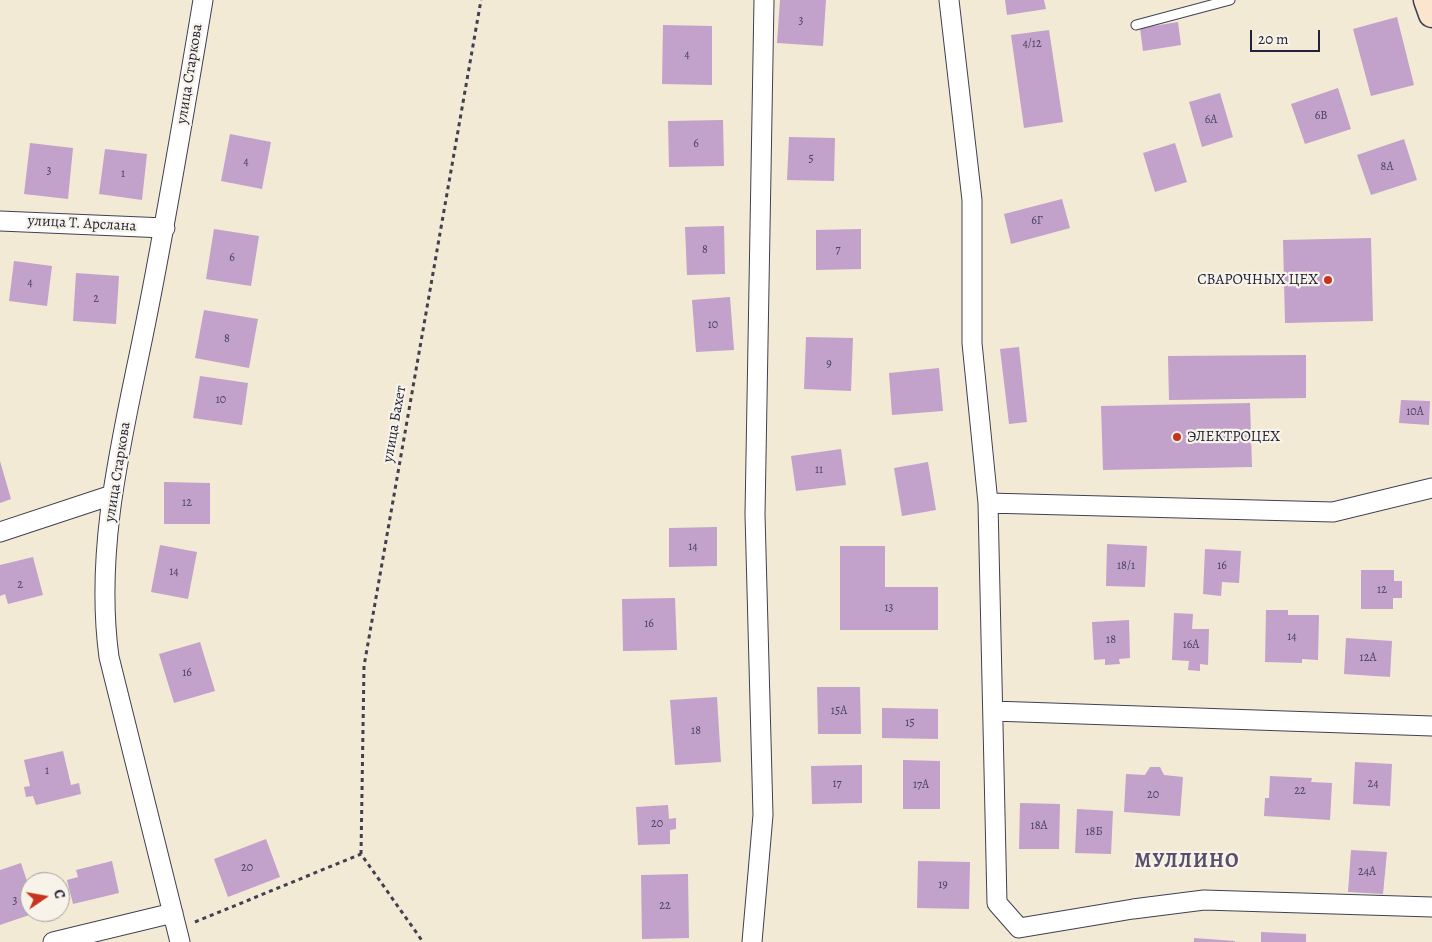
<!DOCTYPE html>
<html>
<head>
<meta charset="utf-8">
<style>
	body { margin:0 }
	#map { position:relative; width:1432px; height:942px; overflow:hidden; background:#f2ead5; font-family:Alegreya,serif }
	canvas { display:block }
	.north { position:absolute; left:20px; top:872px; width:50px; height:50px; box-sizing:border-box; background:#f7f3e8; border:1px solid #a29fa3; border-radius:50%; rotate:78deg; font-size:14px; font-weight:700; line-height:20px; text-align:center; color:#22223b }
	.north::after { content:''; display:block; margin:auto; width:18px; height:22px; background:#c8321e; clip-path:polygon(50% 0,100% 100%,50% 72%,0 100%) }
	.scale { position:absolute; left:1250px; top:30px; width:70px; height:22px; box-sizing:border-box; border:2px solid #22223b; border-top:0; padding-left:6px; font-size:15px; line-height:18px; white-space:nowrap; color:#22223b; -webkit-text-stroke:4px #f7f3e8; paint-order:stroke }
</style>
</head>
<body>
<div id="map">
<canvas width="1432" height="942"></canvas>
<div class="north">С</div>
<div class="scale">20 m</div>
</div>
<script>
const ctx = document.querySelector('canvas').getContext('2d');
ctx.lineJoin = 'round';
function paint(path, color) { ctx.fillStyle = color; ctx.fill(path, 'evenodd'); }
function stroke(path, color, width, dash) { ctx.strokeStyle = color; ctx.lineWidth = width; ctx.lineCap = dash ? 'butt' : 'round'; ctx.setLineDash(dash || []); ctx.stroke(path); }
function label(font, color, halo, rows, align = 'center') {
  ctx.font = font + ' Alegreya,serif'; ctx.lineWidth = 4.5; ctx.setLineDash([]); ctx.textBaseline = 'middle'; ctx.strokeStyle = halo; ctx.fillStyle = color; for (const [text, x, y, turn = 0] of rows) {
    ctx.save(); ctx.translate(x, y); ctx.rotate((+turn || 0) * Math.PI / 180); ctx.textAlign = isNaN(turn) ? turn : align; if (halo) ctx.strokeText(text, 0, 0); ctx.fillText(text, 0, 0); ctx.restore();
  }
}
paint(new Path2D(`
	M780 0H826L823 46 777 43Z
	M1005 0H1044L1046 9 1007 15Z
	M1397 17 1414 85 1371 96 1353 29Z
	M1178 22 1181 45 1143 51 1140 28Z
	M663 25 712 26V85L662 84Z
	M1049 30 1063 122 1024 128 1011 35Z
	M1338 88 1351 129 1305 144 1291 104Z
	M1220 93 1233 137 1202 147 1189 102Z
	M723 120 724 166 669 167 668 121Z
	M230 134 271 142 262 189 221 181Z
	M789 137 835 138 834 181 787 180Z
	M1404 139 1417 180 1371 195 1357 155Z
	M30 143 73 148 68 199 24 194Z
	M1175 143 1187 182 1155 192 1143 153Z
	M105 149 147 154 142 200 99 194Z
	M1062 199 1070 228 1011 244 1004 214Z
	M724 226 725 274 687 275 685 227Z
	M214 229 259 236 251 286 206 279Z
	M861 229V269L816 270V230Z
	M1371 238 1373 321 1285 323 1283 240Z
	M14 261 52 266 47 306 9 301Z
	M76 273 119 276 116 324 73 321Z
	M730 297 734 350 696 352 692 300Z
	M204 310 258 319 249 368 195 358Z
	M806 337 853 338 851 391 804 389Z
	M1019 347 1027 422 1009 424 1000 349Z
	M1306 355V398L1169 400 1168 356Z
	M939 368 943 411 892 415 889 373Z
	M200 376 248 383 242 425 193 418Z
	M1401 400 1430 401 1429 425 1399 423Z
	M1250 403 1252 467 1103 470 1101 406Z
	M841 449 846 485 796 491 791 456Z
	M0 461 11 499 0 503Z
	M928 462 936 510 902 516 894 468Z
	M164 482 210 483V524H164Z
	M717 527V566L669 567V528Z
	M1107 544 1147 546 1145 587 1106 586Z
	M160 545 197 552 188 599 151 592Z
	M840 546H885V587H938V630H840Z
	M1205 549 1241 551 1239 583 1222 582 1221 596 1203 594Z
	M33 557 43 595 8 604 5 594 0 596V565Z
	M1361 570H1394V581H1402V598H1393V609H1361Z
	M675 598 677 650 623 651 622 599Z
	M1266 610H1288V615H1319L1318 660 1302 659V663L1265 662Z
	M1174 613 1193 614 1192 629H1209L1208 665 1200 664V671L1188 670 1189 661 1172 660Z
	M1129 620 1130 658 1119 659 1120 664 1105 665V659L1094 660 1092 622Z
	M1346 638 1392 641 1390 677 1344 674Z
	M200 642 215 691 174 703 159 654Z
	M817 687H860L861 734H818Z
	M717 697 721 762 675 765 670 700Z
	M882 708 938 709V739L882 738Z
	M63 751 71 785 79 783 81 794 36 805 33 796 26 797 24 787 30 786 24 760Z
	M903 760 940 761V809H903Z
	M1355 762 1392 764 1390 806 1353 804Z
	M862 765V803L812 804 811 766Z
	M1150 767H1160L1164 775 1183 777 1180 816 1124 812 1126 774 1145 775Z
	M1270 776 1312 778 1311 782 1332 783 1330 820 1264 816 1265 798H1269Z
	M1020 803 1060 804 1059 849H1019Z
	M668 805 669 819 676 818V829L670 830V844L638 845 636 807Z
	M1077 809 1113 811 1111 854 1075 853Z
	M266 839 280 877 228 897 214 859Z
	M1351 850 1387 852 1383 894 1348 892Z
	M112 861 119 893 73 904 67 880 78 877 76 870Z
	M918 861 970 862 969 909 917 908Z
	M21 863 30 890V912H38L0 925V870Z
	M688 874 689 938 642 939 641 875Z
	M1261 932 1306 934V942H1261Z
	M1194 938 1235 941V942H1194Z`), '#c2a1cb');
const lane = new Path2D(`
	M1136 25 1230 0`);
const street = new Path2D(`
	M949 0 972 200V343L988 503 1333 512 1432 488
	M0 221 165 228
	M988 503 997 903 1019 928 1133 909 1204 900 1432 907
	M0 532 112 495
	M993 711 1432 726
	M53 942 173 913
	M180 942 109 657C93 539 127 421 149 306 169 204 186 102 203 0
	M752 942 763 815 755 514 764 0`);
const secondary = new Path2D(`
	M1427 0 1432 14`);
stroke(lane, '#414052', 11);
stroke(street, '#414052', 21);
stroke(secondary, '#414052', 29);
stroke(new Path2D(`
	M361 854 364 666 481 0
	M195 922 361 854 423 942`), '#414052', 3, [4, 4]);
stroke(lane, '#fff', 9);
stroke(street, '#fff', 19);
stroke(secondary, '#fbe5cf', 26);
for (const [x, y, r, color] of [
	[1328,280,5,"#c8321e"],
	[1177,437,5,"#c8321e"]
]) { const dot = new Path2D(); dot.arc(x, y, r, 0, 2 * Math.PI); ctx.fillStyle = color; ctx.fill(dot); stroke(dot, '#f7f3e8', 2); }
label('12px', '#4a425f', null, [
	["3",801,21],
	["4/12",1032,44],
	["4",687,55],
	["6В",1321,116],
	["6А",1211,120],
	["6",696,144],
	["5",811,159],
	["4",246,162],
	["8А",1387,167],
	["3",49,171],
	["1",123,174],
	["6Г",1037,221],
	["8",705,250],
	["7",838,250],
	["6",232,258],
	["4",30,283],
	["2",96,299],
	["10",713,325],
	["8",227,339],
	["9",829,364],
	["10",221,400],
	["10А",1415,412],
	["11",819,470],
	["12",187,503],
	["14",693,547],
	["18/1",1126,566],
	["16",1222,566],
	["14",174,572],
	["2",20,585],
	["12",1382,590],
	["13",889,608],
	["16",649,624],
	["14",1292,637],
	["18",1111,640],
	["16А",1191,645],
	["12А",1368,658],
	["16",187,673],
	["15А",839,711],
	["15",910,723],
	["18",696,731],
	["1",47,771],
	["17",837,784],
	["24",1373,784],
	["17А",921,785],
	["22",1300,791],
	["20",1153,795],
	["20",657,824],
	["18А",1039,826],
	["18Б",1094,832],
	["20",247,868],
	["24А",1367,872],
	["19",943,885],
	["3",15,901],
	["22",665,906]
]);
label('15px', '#22223b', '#f7f3e8', [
	["улица Старкова",190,74,-81],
	["улица Т. Арслана",82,224,3],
	["улица Бахет",395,424,-80],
	["улица Старкова",118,472,-81]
]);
label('15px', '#22223b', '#f7f3e8', [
	["СВАРОЧНЫХ ЦЕХ",1318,280],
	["ЭЛЕКТРОЦЕХ",1187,437,"left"]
], 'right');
ctx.letterSpacing = '1px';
label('bold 20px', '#5a4e6d', '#f7f3e8', [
	["МУЛЛИНО",1187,862]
]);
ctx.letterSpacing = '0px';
</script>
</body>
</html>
